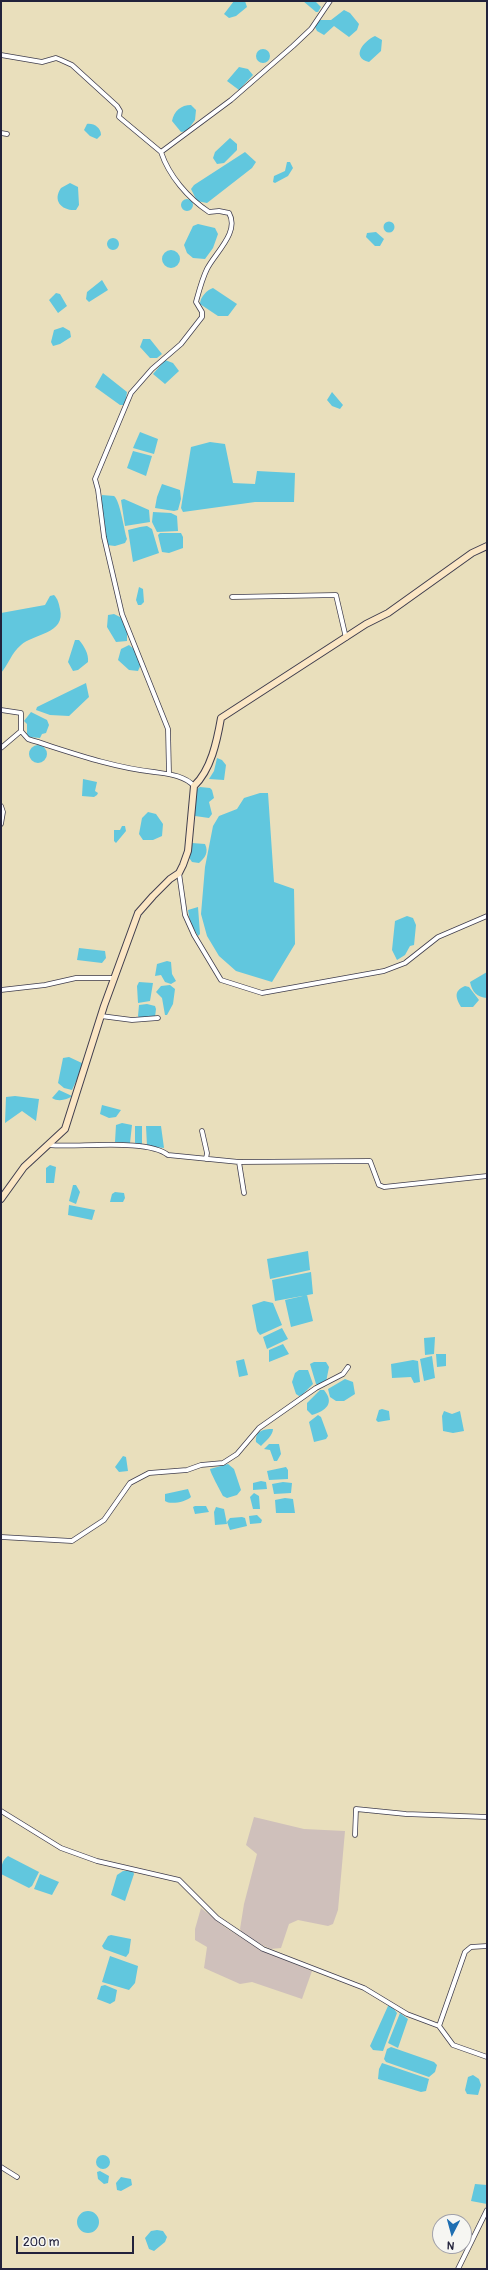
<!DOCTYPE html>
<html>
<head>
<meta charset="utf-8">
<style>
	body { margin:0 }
	#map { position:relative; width:488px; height:2270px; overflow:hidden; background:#e9dfbc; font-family:Pangolin,sans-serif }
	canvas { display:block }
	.frame { position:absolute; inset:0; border:2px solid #22223b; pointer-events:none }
	.north { position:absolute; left:432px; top:2214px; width:40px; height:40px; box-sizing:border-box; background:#f6f6f2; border:1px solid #a1a1a9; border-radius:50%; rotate:186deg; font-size:11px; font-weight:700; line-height:16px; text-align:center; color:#22223b }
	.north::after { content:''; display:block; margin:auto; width:14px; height:18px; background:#1f6fb2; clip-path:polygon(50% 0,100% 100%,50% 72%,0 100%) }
	.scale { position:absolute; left:16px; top:2236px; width:118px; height:18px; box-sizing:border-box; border:2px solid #22223b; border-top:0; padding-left:5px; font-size:12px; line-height:14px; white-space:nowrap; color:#22223b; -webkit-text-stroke:3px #f6f6f2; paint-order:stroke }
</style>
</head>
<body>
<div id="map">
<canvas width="488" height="2270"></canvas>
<div class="frame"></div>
<div class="north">N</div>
<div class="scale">200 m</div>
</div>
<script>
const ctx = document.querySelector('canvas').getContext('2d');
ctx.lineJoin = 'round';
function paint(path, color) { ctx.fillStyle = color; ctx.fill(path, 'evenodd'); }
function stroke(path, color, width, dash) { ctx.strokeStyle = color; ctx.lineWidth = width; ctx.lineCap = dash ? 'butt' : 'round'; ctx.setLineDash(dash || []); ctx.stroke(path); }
paint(new Path2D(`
	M254 1817 304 1829 345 1831 338 1910 333 1924 328 1926 298 1920 289 1924 281 1948 271 1949 258 1943 244 1935 240 1929 244 1904 257 1854 246 1845Z
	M201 1908 226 1928 265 1952 312 1971 302 1999 252 1982 240 1984 204 1968 207 1947 195 1940V1929Z`), '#cfc0bb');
paint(new Path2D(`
	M234 1H245L247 7 236 16 229 18 224 14Z
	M303 1H315L321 7 318 12H316Z
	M344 10 350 13 359 24 357 30 349 37 334 26 324 35 317 31 315 27 319 20H331Z
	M375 36 382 40 381 51 369 62C350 57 364 41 375 36Z
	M256 56a7 7 0 1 1 14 0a7 7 0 1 1-14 0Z
	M239 67 248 69 253 75 239 90 227 81Z
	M191 105 196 110 195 120 187 131 181 132 172 121C174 111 181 105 191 105Z
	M87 124C94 123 101 128 101 135L97 139 90 136 84 130Z
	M230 138 237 144V150L224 163 217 164 213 158 215 152Z
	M245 152 256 162 252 168 207 203 197 201 191 189 194 185Z
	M287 162H290L293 168 288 176 275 183 273 182 274 176 285 171Z
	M70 183 78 187 79 205 76 210C62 211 52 201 61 188Z
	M181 205a6 6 0 1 1 12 0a6 6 0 1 1-12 0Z
	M383.5 227a5.5 5.5 0 1 1 11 0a5.5 5.5 0 1 1-11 0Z
	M198 224 215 228 218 234 213 248 205 259 193 258 187 253 184 245 193 226Z
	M376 232 384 239 380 246H375L366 237 367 233Z
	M107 244a6 6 0 1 1 12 0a6 6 0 1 1-12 0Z
	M162 259a9 9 0 1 1 18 0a9 9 0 1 1-18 0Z
	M102 280 108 290 89 302 86 299 87 292Z
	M213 288 237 304 228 316H218L200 304C200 297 207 290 213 288Z
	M56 293 60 294 67 306 58 313 49 300Z
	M63 327 70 331 71 337 60 344 53 346 51 342 54 330Z
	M143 339H150L162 354 157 358H150L140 347Z
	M165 360 173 363 179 371 165 384 153 374Z
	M103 373 127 392 125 405H120L95 387Z
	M332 392 343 405 340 409 332 406 327 400Z
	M140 432 158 439 154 454 133 448Z
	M210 442 225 444 233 483 255 484 257 471 295 473 294 502H255L183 512 181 508 191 447Z
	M133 451 152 456 146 476 127 468Z
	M162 484 180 490 181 499 178 510 174 511 155 508 157 497Z
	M102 495 114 496C120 500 124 530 127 539L125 543 115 546 107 545 101 501Z
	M124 499 149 510 150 522 125 526 121 500Z
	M153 512 171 513 177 516 178 531 157 532 152 522Z
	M140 527 147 526 152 529 159 553 133 562 128 530Z
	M160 533H181L183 537V548L169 553 162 552 158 535Z
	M139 587 143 589 144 602 141 605H138L136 600Z
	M54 595C58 599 59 604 60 609 66 634 33 634 21 645 12 652 8 665 1 673V613L45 605 50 596Z
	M114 614 122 618 127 631V641L116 642 107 627 108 615Z
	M75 640H79C84 646 89 654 88 662L78 670 73 671 68 662Z
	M129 645 135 650 141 664 138 671 129 670 118 660 121 649Z
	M86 683 89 697 69 716 50 715 36 710 37 707Z
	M31 712 47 720 49 725 46 733 42 734 40 738 29 737 27 734V724L24 721Z
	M29 754a9 9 0 1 1 18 0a9 9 0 1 1-18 0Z
	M217 758 222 760 226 765 224 780 209 779 214 771Z
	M83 779 97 782 95 791 98 793 97 795 94 797 82 796Z
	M200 787 210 788 212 790 214 798 209 802 212 814 209 818 195 816C192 808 191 792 200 787Z
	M260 793H268L274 882 294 889 295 944 272 982 236 971 219 956 207 936 201 914 205 867 213 826 219 816 237 809 244 798Z
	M148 812 156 814 163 824 162 836 153 840H143L139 834 142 818Z
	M122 826H125L126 831 116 843 114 841V830H120Z
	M192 843 205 844C209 852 205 858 199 863L192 862 188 856Z
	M198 907 200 934 198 936 190 922 188 910Z
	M407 916 413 918 416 925 414 945 410 946 405 955 397 960 392 950 395 921Z
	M79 948 105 951 106 958 102 963 77 960Z
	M167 961 171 962 172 974 176 981 171 984 165 982 161 975 155 976 157 964Z
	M487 972V998C477 997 472 992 470 982Z
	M139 982 153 983 150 1001 138 1003 137 986Z
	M170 985 175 989 173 1004 167 1015H165L162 998 156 992 161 986Z
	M465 986 469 987 479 1000 473 1007H461C456 998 453 991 465 986Z
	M147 1004 155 1006 156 1009 155 1017 140 1019 138 1016 139 1005Z
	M69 1057 84 1064 72 1090 64 1088 58 1083 63 1058Z
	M59 1090 72 1096C67 1100 58 1102 52 1098Z
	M15 1096 39 1099 36 1121 22 1111 5 1123 6 1097Z
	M102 1105 121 1110 116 1117 109 1118 100 1114Z
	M122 1123 132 1125 130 1143 115 1142 116 1125Z
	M135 1126H142V1145H135Z
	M146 1126H161L164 1148 147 1146Z
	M50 1165 56 1167 54 1183H46V1168Z
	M73 1185H76L80 1192 76 1204 69 1201Z
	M115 1192 124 1193 125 1198 123 1202H110L112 1194Z
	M69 1205 95 1210 92 1220 68 1215Z
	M308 1251 310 1270 270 1279 267 1259Z
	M311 1272 313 1294 275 1301 272 1280Z
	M307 1295 313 1321 291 1327 285 1300Z
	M264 1301 273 1303 282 1325 260 1335 257 1331 252 1305Z
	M282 1328 288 1339 267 1349 263 1337Z
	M435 1337 434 1354 425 1355 424 1338Z
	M283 1344 289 1354 269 1362V1350Z
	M436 1354H446V1366L437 1367Z
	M432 1356 435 1378 424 1381 420 1359Z
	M244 1359 248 1375 239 1377 236 1361Z
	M413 1360 418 1361 420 1382 414 1383 411 1377 392 1378 391 1364Z
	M314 1362H326L329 1367 326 1382 318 1385 316 1384 310 1364Z
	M299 1370H308L313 1384 302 1395 299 1396 296 1394 292 1382 295 1373Z
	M345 1379 353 1382 355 1394 344 1401H336L330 1397 328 1389Z
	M320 1390H324C335 1403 326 1411 312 1415L307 1410V1403Z
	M382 1409 389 1411 390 1420 378 1422 376 1420 379 1410Z
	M444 1411 452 1414 460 1411 464 1431 453 1433 443 1431 442 1416Z
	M318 1415 321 1417 328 1436 326 1439 314 1442 309 1422Z
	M273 1429C273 1435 266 1441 261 1446L256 1442C255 1431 263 1429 273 1429Z
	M269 1444H279L281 1454 277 1461H274L270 1450 264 1449Z
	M123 1456 126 1457 128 1471 119 1472 115 1467Z
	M228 1464 234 1469 241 1490 237 1495 227 1498 223 1496C221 1492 210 1472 210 1469Z
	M286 1467 288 1470V1479L269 1480 267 1471Z
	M261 1481 266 1482 267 1489 253 1490V1483Z
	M283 1482 292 1483 291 1493 274 1494 272 1484Z
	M188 1489 191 1497C186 1502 170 1505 165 1501V1494Z
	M254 1493 259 1496 260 1509H253L250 1497Z
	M285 1498 293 1499 295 1513H276L275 1500Z
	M195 1506H206L209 1512 195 1514 193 1507Z
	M216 1507 224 1509 227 1524 215 1525 214 1512Z
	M257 1515 262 1520 261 1523 250 1524 249 1516Z
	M242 1517 245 1518 247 1526 230 1530 227 1522 230 1518Z
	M8 1856 39 1872 32 1886 29 1888 1 1874C1 1867 2 1860 8 1856Z
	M123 1871H133L134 1874 125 1901 111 1895 117 1875Z
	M40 1874 59 1882 52 1895 34 1889Z
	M111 1935 131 1939 129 1953 126 1957 104 1949 102 1946 108 1936Z
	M110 1956 138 1966 135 1983 129 1990 102 1982Z
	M105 1985 117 1990 115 2001 110 2004 97 1999 101 1986Z
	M388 2006H392L397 2013 383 2051 373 2050 370 2046Z
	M400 2013 408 2019 398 2048 388 2043Z
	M391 2047 434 2062 437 2065 435 2072 429 2077 386 2062 384 2059 387 2049Z
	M382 2063 429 2079 426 2091 421 2092 378 2079 379 2069Z
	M473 2075 479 2079 481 2085 478 2095 467 2094 465 2090 468 2077Z
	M96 2162a7 7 0 1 1 14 0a7 7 0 1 1-14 0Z
	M100 2171 109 2176 108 2183 104 2184 98 2179 97 2172Z
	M121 2177 131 2179 132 2185 121 2191 117 2190 116 2183Z
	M475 2184 487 2185V2204L471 2201Z
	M77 2222a11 11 0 1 1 22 0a11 11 0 1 1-22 0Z
	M157 2230 163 2231 167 2237 165 2242 154 2251 149 2249 145 2238 151 2231Z`), '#61c7de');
const street = new Path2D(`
	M1 55 42 62 56 58 61 60 72 65 117 106 120 111 119 117 161 152 231 100 293 46 311 29 330 1
	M1 133 7 134
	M161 152C169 176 188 198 209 212L219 211 229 213C240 232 215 253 207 269 202 279 199 291 196 302L202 312V317L181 344 152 369 131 393 95 479 98 490 104 537 122 614 168 729 169 774
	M232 597 336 595 346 638
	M1 710 21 713V731L28 739C70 752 110 767 154 772 168 774 184 775 194 786
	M1 748 21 731
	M1 806 3 812 1 824
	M179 873 185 915 194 935 221 980 262 993 384 971 405 963 438 937 487 916
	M1 990 45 985 76 978H114
	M101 1016 132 1020 158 1018
	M202 1131 207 1153 206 1159
	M49 1145C77 1148 147 1138 168 1155L239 1162 370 1161 379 1185 384 1187 487 1176
	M239 1162 244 1193
	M1 1537 72 1541 104 1520 130 1483 149 1473 187 1470 201 1465 223 1463 237 1454 259 1428 316 1388 343 1374 348 1367
	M1 1811 61 1848 97 1861 179 1880 217 1918 263 1949 364 1988 407 2014 439 2026 453 2045 487 2057
	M355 1835 356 1809 406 1814 487 1817
	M439 2026 465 1952 471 1947 487 1946
	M1 2167 17 2177
	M458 2269 487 2210`);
const secondary = new Path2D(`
	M1 1199 24 1167 65 1129 104 1006 138 913 153 896 170 879 179 873 183 865 188 851 194 786C211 770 217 741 221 718L366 624 388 613 472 553 487 546`);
stroke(street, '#403e4e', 5.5);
stroke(secondary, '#403e4e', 8);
stroke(street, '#fff', 4);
stroke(secondary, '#fbe6c4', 6);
</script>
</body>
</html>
